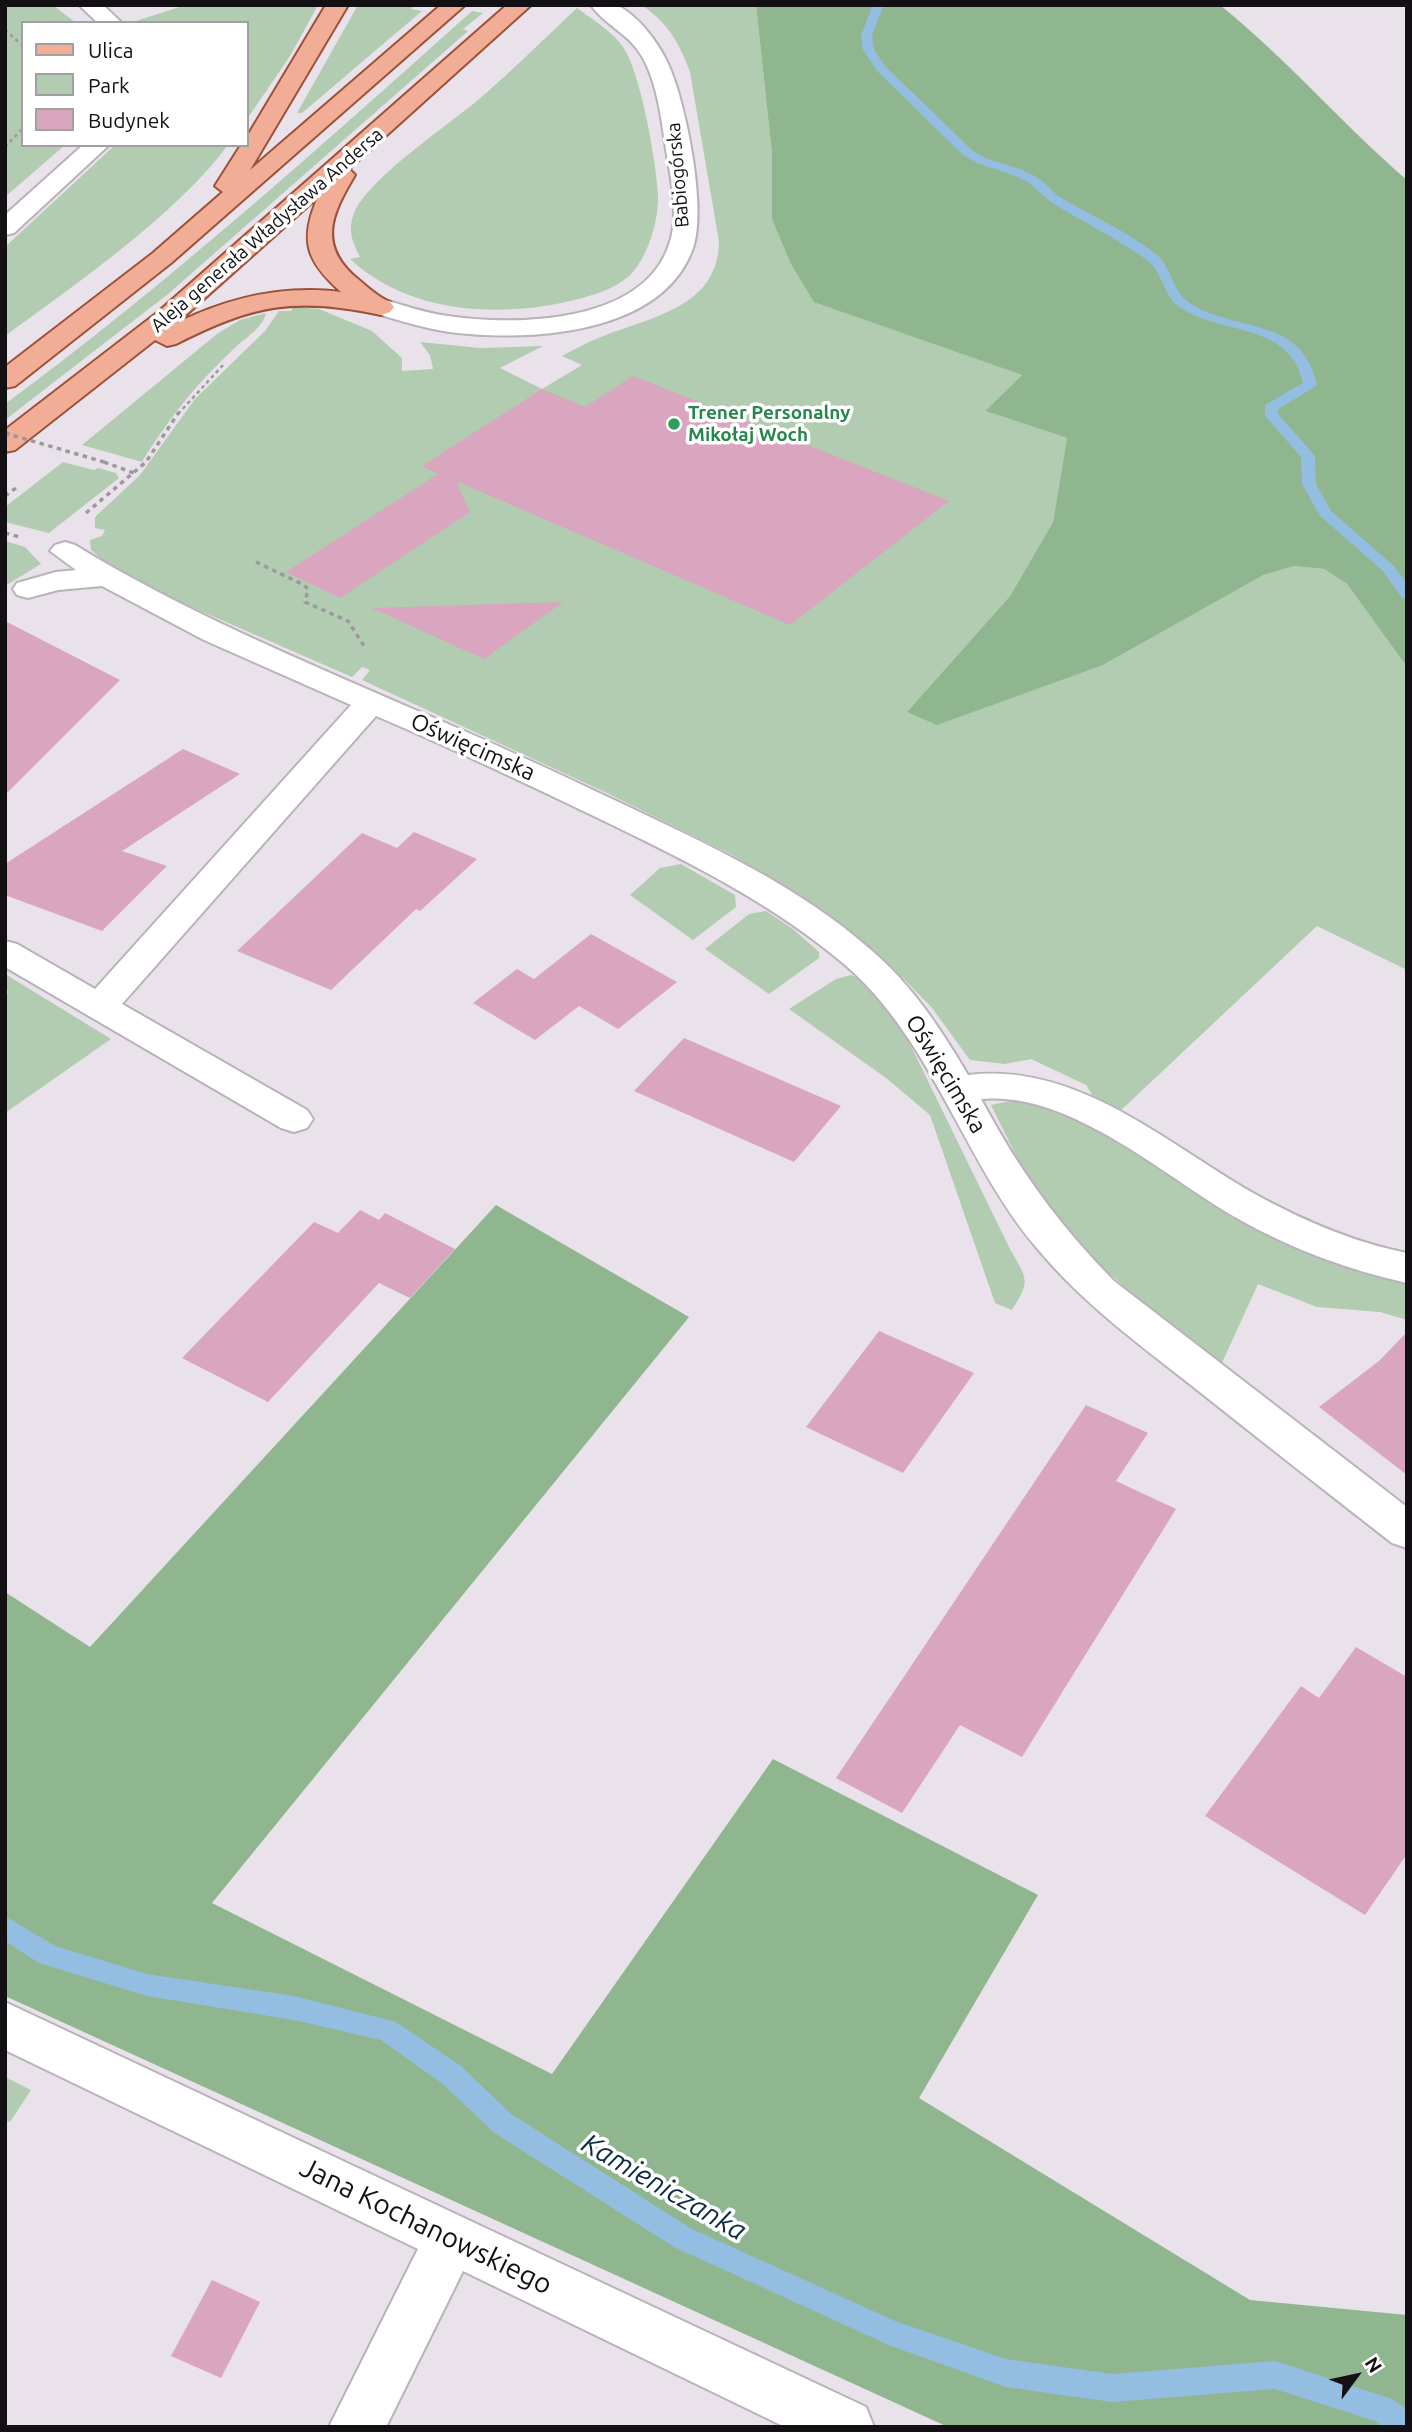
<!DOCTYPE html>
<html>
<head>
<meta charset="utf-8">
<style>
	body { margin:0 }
	#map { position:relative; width:1412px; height:2432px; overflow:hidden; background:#e9e2ea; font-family:Ubuntu,sans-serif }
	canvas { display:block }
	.frame { position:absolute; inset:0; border:7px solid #121013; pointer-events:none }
	.legend { position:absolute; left:21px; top:21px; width:228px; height:126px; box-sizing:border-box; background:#fff; border:2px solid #a09fa1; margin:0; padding:9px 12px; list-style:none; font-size:21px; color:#121013 }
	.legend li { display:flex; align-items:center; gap:14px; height:35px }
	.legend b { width:35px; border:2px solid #a09fa1 }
	.north { position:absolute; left:1321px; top:2341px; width:70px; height:70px; -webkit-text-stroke:5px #fff; paint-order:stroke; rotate:57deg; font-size:19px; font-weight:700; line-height:28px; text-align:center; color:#121013 }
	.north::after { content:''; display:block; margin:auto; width:24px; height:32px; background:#121013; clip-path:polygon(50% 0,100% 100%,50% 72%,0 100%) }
</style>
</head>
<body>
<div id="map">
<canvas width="1412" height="2432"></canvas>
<div class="frame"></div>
<ul class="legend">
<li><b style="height:9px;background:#f1ad95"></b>Ulica</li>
<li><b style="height:19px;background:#b1ccb0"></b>Park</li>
<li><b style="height:19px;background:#d9a5bf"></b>Budynek</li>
</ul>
<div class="north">N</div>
</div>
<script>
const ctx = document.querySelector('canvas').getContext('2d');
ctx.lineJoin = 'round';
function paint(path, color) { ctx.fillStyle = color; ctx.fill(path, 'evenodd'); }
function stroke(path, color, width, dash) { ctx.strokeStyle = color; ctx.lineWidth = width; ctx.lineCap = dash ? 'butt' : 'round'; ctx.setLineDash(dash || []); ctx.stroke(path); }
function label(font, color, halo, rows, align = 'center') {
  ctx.font = font + ' Ubuntu,sans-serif'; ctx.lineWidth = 7; ctx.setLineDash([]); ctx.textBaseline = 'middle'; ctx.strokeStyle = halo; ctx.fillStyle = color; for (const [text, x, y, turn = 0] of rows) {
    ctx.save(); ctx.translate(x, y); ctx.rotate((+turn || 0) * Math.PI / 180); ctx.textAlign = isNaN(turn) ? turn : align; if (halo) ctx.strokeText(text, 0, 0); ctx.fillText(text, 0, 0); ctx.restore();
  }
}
paint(new Path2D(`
	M5 5H53L76 23H23V145H65L5 197Z
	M186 5H318L290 56 247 119V23L136 21Z
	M358 5H414L411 9 422 11 302 113H297Z
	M641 5H756L772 154V219L814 301 1022 375 985 411 1067 438 1053 522 1010 596 908 711 1103 665 1263 574 1294 566 1324 569 1347 584 1407 667V970L1317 926 1118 1113 1096 1101 1086 1085 1031 1059 1005 1064 970 1060 932 1008 905 980 824 915 734 856 607 793 362 680 370 670 362 667 352 677 180 602 103 560 91 550 90 540 102 536 105 530 95 528V517L140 475 195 399 265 331 279 311H291L294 307 319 309 372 331 402 358V371L433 369 430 355 420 342 480 348 543 346 500 368 542 389 582 365 562 356C575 349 588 342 601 337 650 317 718 308 719 242L690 72C680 44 667 21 641 5Z
	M577 8C593 20 615 33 625 50 641 77 656 160 658 194 659 219 649 254 632 273 617 289 591 296 570 301 496 318 408 313 350 259L360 257C352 241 347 229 355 211 372 176 447 126 478 100 512 71 544 39 577 8Z
	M472 11 483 13 463 29 468 31 168 294 5 420V404C169 283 320 147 472 11Z
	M115 145H228C176 215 76 284 5 336V247Z
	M266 313C263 327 248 336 238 345 197 383 171 415 142 462L82 445 217 334 240 320Z
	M63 462 94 470 98 468 116 473 119 478 49 533 5 522V507Z
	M5 541 25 547 41 564 5 586Z
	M681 864 735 895 736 907 693 940 630 895 660 868Z
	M766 911 793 929 819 952V958L769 994 705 949 749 914Z
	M5 974 111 1039 5 1113V995L9 992 5 989Z
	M851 975 860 979 904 1032 1011 1251C1028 1280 1030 1281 1012 1310L995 1303 930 1115 886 1078 789 1009 836 979Z
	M1015 1100 1042 1105 1105 1130 1407 1279V1320L1380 1312 1317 1307 1258 1284 1221 1365C1164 1319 1101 1273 1054 1216 1027 1182 1010 1143 991 1105Z
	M5 2077 31 2090 10 2122 5 2120Z`), '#b1ccb0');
paint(new Path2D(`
	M756 5H1220C1287 59 1342 124 1407 180V667L1347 584 1324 569 1294 566 1263 575 1103 665 937 725 907 712 1010 596 1053 522 1067 438 985 411 1022 375 814 302 791 264 772 219V154Z
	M496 1205 689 1317 212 1903 552 2074 773 1759 1038 1895 919 2098 1250 2300 1407 2315V2427H948L5 1996V1592L90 1647Z`), '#90b68f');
paint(new Path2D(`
	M873 5H884L872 35 874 50 886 67 972 150C990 163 1011 164 1031 174 1043 179 1050 190 1060 197 1091 216 1129 232 1157 255 1172 268 1172 292 1190 303 1238 334 1302 315 1317 385L1277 410 1279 415 1315 456 1316 484 1331 511 1393 565 1407 584V599L1402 598 1383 571 1320 516 1302 484 1301 457 1265 416V405L1303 383C1290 324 1228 335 1184 310 1163 299 1164 273 1147 260 1117 238 1082 222 1051 202 1041 195 1034 184 1022 179 1003 169 982 168 963 155L878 72 863 50 861 35Z
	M5 1916 55 1946 147 1974 294 1996 396 2022 461 2066 511 2114 692 2229 895 2321 1006 2359 1112 2374 1275 2361 1392 2399 1407 2409V2427H1385L1375 2421 1275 2389 1112 2402 1006 2387 891 2346 674 2247 493 2132 443 2084 381 2040 294 2020 147 1996 39 1963 5 1941Z`), '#94bde2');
paint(new Path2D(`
	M633 376 949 501 790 625 456 481 470 512 340 598 286 572 438 474 422 466 542 389 585 407Z
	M563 602 484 659 372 608Z
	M5 621 120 680 5 795Z
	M183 749 240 774 122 851 167 866 102 931 5 895V864Z
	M414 832 477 859 420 911 416 909 331 990 237 951 362 833 397 848Z
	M591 934 677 982 618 1029 579 1006 535 1040 473 1003 517 969 534 979Z
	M684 1038 841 1106 794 1162 634 1091Z
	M360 1210 379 1220 385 1213 455 1249 410 1298 379 1283 268 1402 182 1358 314 1222 338 1233Z
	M879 1331 974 1373 903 1473 806 1427Z
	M1407 1332V1475L1319 1407 1379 1361Z
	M1086 1405 1148 1433 1116 1481 1176 1509 1022 1757 960 1725 902 1813 836 1778Z
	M1356 1647 1407 1677V1854L1365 1915 1205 1816 1301 1686 1319 1698Z
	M212 2280 260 2302 221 2378 171 2356Z`), '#d9a5bf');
const minor = new Path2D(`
	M79 5H103L122 23H98Z
	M591 5C599 5 611 3 618 6 639 16 660 45 669 66 686 104 707 209 693 248 662 336 526 342 449 332 423 328 397 320 372 312L368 307 372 302 381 299C403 305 425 313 448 316 514 326 637 324 667 250 679 223 673 189 668 161 662 128 660 93 645 62 631 33 606 27 591 5Z
	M83 145H109L14 233 5 235V215Z
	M65 542 75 545C183 611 298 659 413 709 485 739 555 772 625 805 711 846 800 887 871 950 912 985 941 1029 968 1075 1077 1062 1164 1142 1253 1193 1302 1220 1352 1242 1407 1253V1283C1349 1270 1294 1250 1242 1221 1166 1179 1073 1091 981 1099 1019 1170 1058 1224 1114 1281L1407 1507V1548L1392 1543C1327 1492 1261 1441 1196 1389 1139 1344 1082 1303 1036 1247 962 1159 933 1040 844 964 772 903 687 861 602 820 527 784 452 748 376 716L122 1004 307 1110 313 1119 307 1128 294 1132 281 1128 5 967V941L17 944 95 989 351 705 204 640 102 586 58 590 28 598 17 595 13 589 17 583 56 572 76 570 50 551 55 545Z
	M5 2002 866 2407 874 2427H785L463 2271 386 2427H329L418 2249 5 2050Z`);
const major = new Path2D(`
	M326 5H348L250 170 441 5H465L171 263 15 386 5 388V367L153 253 223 192 215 186 241 145H247V137Z
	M507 5H531L349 169 355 175C331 215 317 246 359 280 367 287 381 299 390 302L394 307 390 312 381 315C294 297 255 304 176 344L167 346 155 340 15 450 5 452V430L158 312ZM318 197C299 240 306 261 341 292 283 285 230 297 177 323Z`);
stroke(minor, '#b9b2ba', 4);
stroke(major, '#9c5239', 4);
stroke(new Path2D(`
	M5 30 23 46
	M5 147 23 128
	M178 414 224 364`), '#9d979e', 2.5, [3.5, 3.5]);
stroke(new Path2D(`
	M104 462 134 473
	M5 496 16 488
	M86 513 146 462 179 412
	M5 533 20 537
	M256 562 304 585 308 589 305 602 348 621 364 646`), '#9d979e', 3.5, [4.5, 4.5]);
paint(minor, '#fff');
paint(major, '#f1ad95');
stroke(new Path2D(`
	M5 433 104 462`), '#9d979e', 3.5, [4.5, 4.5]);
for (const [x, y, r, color] of [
	[674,424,7,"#2e9e5b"]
]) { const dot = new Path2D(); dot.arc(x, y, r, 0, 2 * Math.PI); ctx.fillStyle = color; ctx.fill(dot); stroke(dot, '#fff', 2.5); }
label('19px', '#121013', '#fff', [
	["Babiogórska",678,175,-95],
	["Aleja generała Władysława Andersa",267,230,-41]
]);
label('bold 19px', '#27864d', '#fff', [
	["Trener Personalny",688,413],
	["Mikołaj Woch",688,435]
], 'left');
label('23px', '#121013', '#fff', [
	["Oświęcimska",473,747,24],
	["Oświęcimska",946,1074,59]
]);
label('italic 28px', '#0b2b44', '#fff', [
	["Kamieniczanka",664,2187,30]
]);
label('28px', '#121013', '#fff', [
	["Jana Kochanowskiego",426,2226,26]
]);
</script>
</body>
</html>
